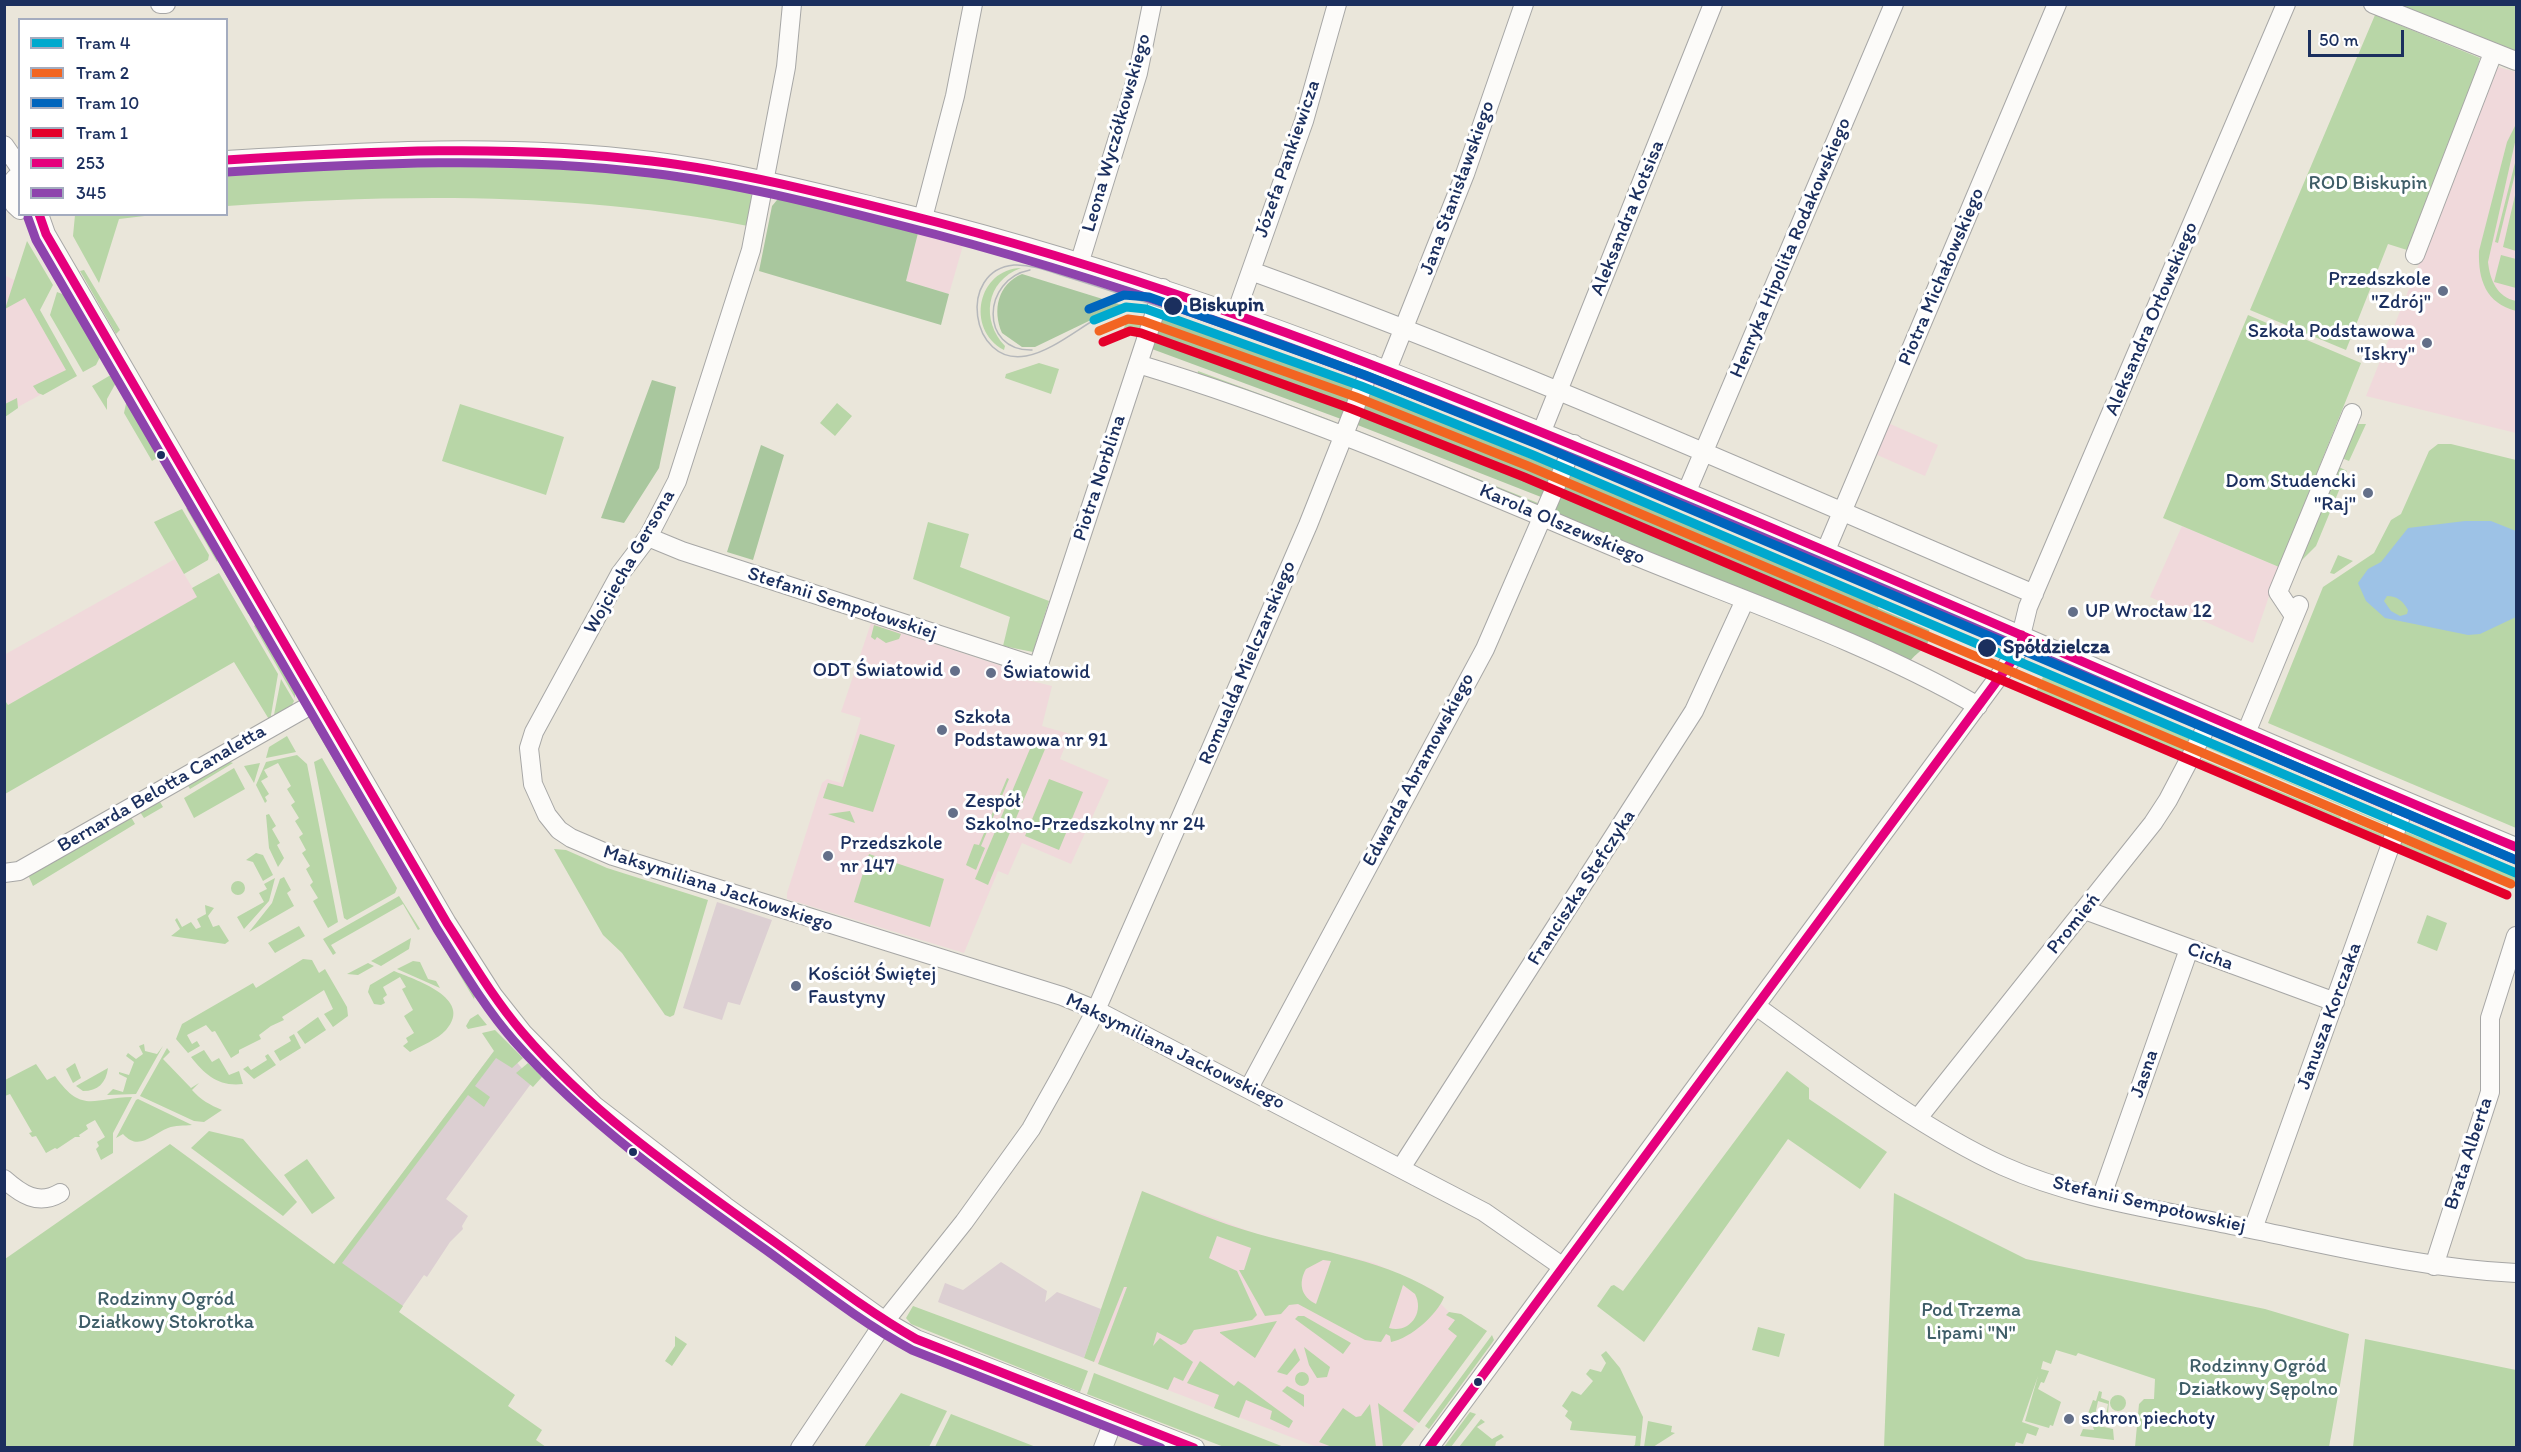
<!DOCTYPE html>
<html>
<head>
<meta charset="utf-8">
<style>
	body { margin:0 }
	#map { position:relative; width:2521px; height:1452px; overflow:hidden; background:#eae6da; font-family:Itim,sans-serif }
	canvas { display:block }
	.frame { position:absolute; inset:0; border:6px solid #1b2f5e; pointer-events:none }
	.legend { position:absolute; left:18px; top:18px; width:210px; height:198px; box-sizing:border-box; background:#fff; border:2px solid #a4acbf; margin:0; padding:8px 10px; list-style:none; font-size:18px; color:#1b2f5e }
	.legend li { display:flex; align-items:center; gap:12px; height:30px }
	.legend b { width:30px; border:2px solid #a4acbf }
	.scale { position:absolute; left:2308px; top:30px; width:96px; height:27px; box-sizing:border-box; border:3px solid #1b2f5e; border-top:0; padding-left:8px; font-size:18px; line-height:21px; white-space:nowrap; color:#1b2f5e; -webkit-text-stroke:4px #fff; paint-order:stroke }
</style>
</head>
<body>
<div id="map">
<canvas width="2521" height="1452"></canvas>
<div class="frame"></div>
<ul class="legend">
<li><b style="height:8px;background:#00a9ce"></b>Tram 4</li>
<li><b style="height:8px;background:#f26522"></b>Tram 2</li>
<li><b style="height:8px;background:#0065bd"></b>Tram 10</li>
<li><b style="height:8px;background:#e4002b"></b>Tram 1</li>
<li><b style="height:8px;background:#e5007d"></b>253</li>
<li><b style="height:8px;background:#8e44ad"></b>345</li>
</ul>
<div class="scale">50 m</div>
</div>
<script>
const ctx = document.querySelector('canvas').getContext('2d');
ctx.lineJoin = 'round';
function paint(path, color) { ctx.fillStyle = color; ctx.fill(path, 'evenodd'); }
function stroke(path, color, width, dash) { ctx.strokeStyle = color; ctx.lineWidth = width; ctx.lineCap = dash ? 'butt' : 'round'; ctx.setLineDash(dash || []); ctx.stroke(path); }
function label(font, color, halo, rows, align = 'center') {
  ctx.font = font + ' Itim,sans-serif'; ctx.lineWidth = 6; ctx.setLineDash([]); ctx.textBaseline = 'middle'; ctx.strokeStyle = halo; ctx.fillStyle = color; for (const [text, x, y, turn = 0] of rows) {
    ctx.save(); ctx.translate(x, y); ctx.rotate((+turn || 0) * Math.PI / 180); ctx.textAlign = isNaN(turn) ? turn : align; if (halo) ctx.strokeText(text, 0, 0); ctx.fillText(text, 0, 0); ctx.restore();
  }
}
paint(new Path2D(`
	M2498 67 2516 72V433L2366 396Z
	M919 229 964 242 949 294 906 281Z
	M4 275 18 282 73 377 5 414Z
	M1888 423 1938 445 1925 476 1875 454Z
	M2182 526 2279 567 2253 643 2150 597Z
	M175 559 198 597 8 705 5 699 4 655Z
	M871 623 1029 675 1028 680 1052 686 1042 726 1070 734 1060 759 1109 780 1071 864 1022 843 1008 875 998 871 964 953 787 899V893L822 783 827 779 841 783 861 718 841 712Z
	M1142 1191 1257 1234 1374 1263 1432 1289 1444 1297 1441 1304 1449 1312 1461 1314 1487 1331 1400 1447H1317L1084 1358Z`), '#f0d9db');
paint(new Path2D(`
	M717 902 772 920 740 1005 728 1002 722 1020 683 1008Z
	M500 1043 533 1081 446 1199 468 1216 462 1226 463 1229 450 1242 427 1277 424 1275 399 1311 334 1265Z
	M1001 1262 1047 1291 1045 1302 1057 1292 1101 1309 1084 1358 938 1302 945 1283 963 1290Z`), '#dccfd2');
paint(new Path2D(`
	M2390 5H2516V56Z
	M2375 15 2480 58 2475 79 2407 250 2388 244 2346 350 2250 310Z
	M2516 124V138L2488 262C2490 280 2497 297 2516 301V311C2486 303 2478 280 2479 251L2507 142Z
	M522 157 677 171 742 185C759 193 750 211 748 226 575 192 402 194 227 206V165L289 160Z
	M2516 159V170L2498 243 2495 242Z
	M2516 191V251L2503 247Z
	M75 215V214L153 215 119 219 99 283 73 236Z
	M27 241 53 285 40 310 77 376 43 395 38 393 33 386 66 370 25 298 5 309Z
	M2501 255 2516 259V288L2494 282Z
	M1021 268C985 281 981 321 1005 346L1004 350C965 329 978 269 1021 268Z
	M84 270 120 330 116 334 80 271Z
	M57 292 65 295 100 357 96 365 83 372 50 315Z
	M2248 315 2361 363 2279 567 2163 518Z
	M1129 316H1146L1138 337 1123 330Z
	M1248 329 1360 370 1358 375 1246 333Z
	M1039 363 1059 369 1051 394 1005 378 1006 374Z
	M1198 371 1339 423 1197 376Z
	M1373 375 1557 449 1558 454 1371 379Z
	M109 376H115L118 379 107 399V410L92 386Z
	M17 398 18 408 5 417V404Z
	M127 399 130 400 162 455 152 461 124 413Z
	M837 403 852 416 835 436 820 423Z
	M460 404 564 437 546 495 442 461Z
	M2357 424H2366L2349 461 2339 457 2353 427Z
	M1354 429 1538 503 1535 506 1356 432Z
	M2438 444H2451L2516 460V828L2268 723 2323 587 2374 553 2391 520 2401 514 2429 451Z
	M1578 458 1905 593 1947 615 1946 617 1574 461Z
	M2337 466 2347 471 2316 546 2294 568Z
	M186 508 194 511 219 555 217 562Z
	M182 509 209 555 208 560 184 574 154 522Z
	M928 522 969 534 960 567 1049 601 1033 652 1003 646 1010 617 913 579Z
	M2338 555 2353 561 2334 574 2330 573Z
	M223 570 230 572 255 614H248Z
	M219 573 278 674 270 721 234 662 5 794 4 699 8 705 197 597 192 588Z
	M259 622 295 683V698L254 626Z
	M874 625 901 634 899 639 886 643 877 637 875 640 871 637Z
	M2030 669 2192 740 2185 755 2036 691 2043 677Z
	M281 679 294 701 290 709 273 720Z
	M2112 682 2198 720 2199 729 2108 689Z
	M313 725 325 734 435 921 430 924Z
	M2220 730 2399 807 2396 813 2209 734Z
	M860 734 895 745 873 812 823 798 828 783 843 787Z
	M287 736 296 752 266 758 269 747Z
	M1035 737 1048 742 988 885 975 879Z
	M2204 745 2391 826V827L2203 746Z
	M297 755 307 764 338 922 328 928 313 901 318 898 310 885 313 882 306 869 310 866 302 853 306 850 299 837 303 834 295 821 299 818 291 805 295 802 287 789 291 786 278 763 264 770 268 777 261 781 269 794 265 797 267 801 265 803 256 785 266 762Z
	M322 758 397 888 395 893 347 920 344 918 314 762Z
	M2202 759 2341 817 2339 822 2199 763Z
	M227 761 233 763 190 789 187 784Z
	M260 763 254 783 244 766Z
	M234 768 245 789 194 818 184 798Z
	M1007 778 1009 779 981 846 985 848 976 870 966 865 974 844 979 845Z
	M1049 779 1083 792 1059 850 1025 836Z
	M159 800 163 807 144 818 140 812Z
	M850 811 855 823 828 814Z
	M2409 811 2516 855V862L2407 817Z
	M269 814 276 826 272 829 280 843 277 845 284 858 278 867 269 848 266 815Z
	M131 817 135 824 33 886 29 877 30 872Z
	M2348 820 2388 837 2386 842 2346 825Z
	M2402 830 2516 877V882L2400 835Z
	M2398 841 2465 869 2462 875 2395 846Z
	M554 849 566 850 607 868 708 900 674 1015 670 1017 665 1015 622 953 603 935Z
	M256 853 263 855 273 875 263 881 253 862 246 860Z
	M869 854 944 879 930 927 854 902Z
	M284 877 291 890 287 893 294 906 249 932 272 903 280 879Z
	M275 878 269 901 244 929 237 917 264 902 259 893 267 889 264 884Z
	M231 888a7 7 0 1 1 14 0a7 7 0 1 1-14 0Z
	M399 896 420 929 418 930 403 904 331 945 336 953 333 955 323 939Z
	M205 905 214 908 208 916 213 927 219 925 229 941 225 944 171 936 180 929 175 920 177 918 182 927 191 922 196 929 201 927 197 919 206 914Z
	M2427 915 2447 923 2437 951 2417 943Z
	M299 926 305 936 275 953 268 943Z
	M439 927 477 989 474 999 433 930Z
	M411 938 409 949 381 966 371 961Z
	M303 959 312 960 319 973 325 969 347 1007 348 1016 333 1027 324 1014 333 1009 324 990 282 1017 284 1020 271 1026 259 1035 261 1039 239 1050V1053L231 1058 215 1031 212 1032 206 1025 187 1035 192 1044 197 1041 200 1046 188 1053 176 1039 182 1024 253 983 256 988Z
	M413 961 420 962 428 979 436 981 440 988 397 969Z
	M368 963 374 966 358 975 347 974Z
	M394 971C413 979 475 998 446 1030 438 1039 421 1046 410 1052L403 1046 408 1042 406 1038 414 1033 404 1016 413 1010 402 989 406 987 400 977 383 987 387 995 383 998 385 1003 381 1005 374 1004 368 992 370 985Z
	M478 1014 487 1025 468 1029 466 1026 470 1019Z
	M318 1017 326 1030 305 1044 297 1032Z
	M495 1030 523 1058 512 1068 496 1058 475 1086 490 1097 484 1107 468 1095 342 1263 403 1306 399 1312 515 1395 508 1406 542 1430 536 1440 546 1447H5V1259L170 1144 334 1264 494 1051 482 1033Z
	M294 1034 301 1048 280 1061 274 1051 291 1041 289 1037Z
	M144 1044 145 1051 157 1054 163 1046 136 1094 107 1095 113 1089 123 1092 127 1078 119 1074V1072L129 1075 134 1062 126 1056 128 1053 136 1059 143 1054 139 1046Z
	M167 1048 170 1052 163 1059 191 1088 199 1083 192 1090C201 1100 210 1105 222 1110L204 1122 194 1121 140 1096Z
	M204 1050 212 1062 219 1058 229 1075 239 1071 243 1084C219 1087 205 1075 191 1057Z
	M268 1054 276 1065 254 1079 243 1069 248 1066 251 1070 267 1060 265 1056Z
	M75 1063 81 1078 73 1083 66 1069Z
	M528 1063 542 1077 533 1087 516 1073Z
	M36 1064 47 1080 55 1076C82 1114 92 1098 132 1097L113 1133V1153L101 1160 96 1149 99 1146 97 1142 105 1137 95 1120 86 1125 88 1129 79 1135 80 1137H75L57 1149 55 1148 46 1153 36 1136 32 1137 29 1133 32 1132 10 1094 5 1096V1080Z
	M108 1068C106 1083 98 1091 83 1091L76 1086Z
	M1787 1071 1809 1088V1099L1887 1152 1860 1189 1788 1139 1644 1342 1597 1306 1611 1286 1614 1285 1623 1291Z
	M136 1100 138 1099 192 1125C184 1126 175 1125 168 1128 152 1134 139 1152 123 1134L116 1138Z
	M209 1131 243 1139 297 1202 283 1216 191 1148Z
	M307 1159 335 1198 312 1214 284 1175Z
	M1142 1191C1180 1206 1218 1223 1258 1234 1321 1252 1388 1260 1444 1297 1437 1315 1411 1338 1391 1342L1390 1336 1386 1334 1381 1342 1365 1340 1298 1304 1289 1305 1281 1314 1265 1316 1239 1270H1244L1251 1248 1217 1236 1209 1258 1237 1271 1257 1315 1252 1320 1194 1330 1186 1343 1181 1345 1157 1332 1153 1346 1160 1338 1193 1362 1183 1381 1174 1377 1168 1390 1098 1364 1127 1287H1124L1094 1362 1084 1358ZM1323 1260 1331 1261 1316 1304C1301 1297 1298 1283 1306 1269ZM1403 1285 1415 1294C1425 1313 1409 1334 1389 1328Z
	M1894 1193 2026 1259 2265 1309 2349 1334 2329 1447H2135L2139 1404 2144 1399H2154L2155 1379 2078 1353 2076 1356 2056 1350 2051 1364 2043 1361 2041 1369 2049 1371 2044 1383 2041 1382 2038 1389 2061 1402 2053 1426 2050 1425 2049 1428 2025 1421 2038 1376 2022 1422 2039 1428 2036 1436 2027 1433 2023 1444 2016 1442 2014 1448 1884 1447Z
	M913 1306 1088 1371 1080 1392 911 1324 906 1318Z
	M1449 1312 1461 1314 1487 1331 1419 1423 1403 1411 1457 1336 1448 1329 1455 1320 1446 1315Z
	M1298 1316H1304L1351 1343 1343 1354 1295 1319Z
	M1277 1321 1255 1358 1220 1333V1332Z
	M1758 1327 1785 1334 1779 1357 1752 1350Z
	M1492 1335 1494 1340 1492 1343 1429 1429 1425 1426Z
	M675 1336 687 1344 672 1366 665 1361 675 1346Z
	M2365 1339 2516 1370V1447H2353Z
	M1304 1347 1330 1367 1327 1377 1317 1378 1309 1365Z
	M1295 1348 1300 1360 1287 1375 1277 1372Z
	M1606 1351 1620 1368 1643 1417 1640 1447H1632L1635 1445 1636 1436 1570 1430 1572 1422 1565 1416 1568 1411 1562 1406 1572 1391 1581 1395 1593 1381 1586 1374 1590 1369 1601 1372 1606 1363 1601 1355Z
	M1200 1361 1234 1386 1238 1381 1244 1385 1293 1421 1289 1428 1270 1419 1272 1411 1246 1400 1239 1418 1214 1408 1219 1395 1187 1383Z
	M1295 1379a7 7 0 1 1 14 0a7 7 0 1 1-14 0Z
	M1094 1373 1284 1447H1224L1087 1394Z
	M1287 1386 1304 1395V1407L1282 1391Z
	M2099 1391 2102 1392 2101 1398 2109 1401 2108 1413 2116 1414 2115 1418 2106 1416 2108 1404 2098 1401 2094 1420 2100 1426 2113 1429 2114 1440 2080 1436 2083 1429 2094 1430 2091 1420 2086 1419 2093 1400 2096 1401Z
	M901 1393 947 1411 929 1447H864Z
	M2110 1403a8 8 0 1 1 16 0a8 8 0 1 1-16 0Z
	M1378 1403 1414 1429 1400 1447H1383Z
	M1370 1404 1376 1447H1332L1319 1442 1343 1408 1356 1417 1361 1416Z
	M1470 1412 1476 1414 1451 1447H1444Z
	M951 1414 1036 1447H935Z
	M1481 1419 1485 1422 1477 1427 1492 1439 1501 1434 1504 1437 1496 1442 1495 1447H1459Z
	M1648 1421 1672 1426 1671 1432 1675 1433 1653 1447H1644Z
	M1120 1431 1164 1447H1151L1119 1435Z`), '#b8d6a7');
paint(new Path2D(`
	M787 197 919 229 906 281 949 294 941 325 759 271 772 206 777 200Z
	M1022 274 1122 305 1035 347H1022L1002 333C992 310 998 284 1022 274Z
	M1162 318 1354 387 1341 419 1152 349Z
	M652 380 676 387 659 468 624 523 601 518Z
	M1367 392 1554 468 1541 497 1355 424Z
	M761 445 784 455 753 560 727 552Z
	M1568 472 1880 604 1878 608 1929 630C1933 649 1914 651 1908 665L1559 517 1555 509Z`), '#a9c79e');
paint(new Path2D(`
	M2465 521H2491L2516 531V617L2480 634 2468 635 2385 618 2366 601 2358 583 2368 569 2381 562 2408 528ZM2387 596C2397 596 2403 601 2408 610L2407 614 2400 616 2391 611 2384 601Z`), '#9dc2e6');
const minor = new Path2D(`
	M160 4H166
	M792 4 786 67 751 250 677 481 648 537 620 574 534 732 529 748 533 784 547 815 559 830 571 838 613 856 1062 996 1096 1010 1484 1212 1563 1267
	M2373 4 2516 61
	M4 145 20 168
	M226 160C368 151 510 143 651 161 727 170 803 189 877 207 1079 255 1273 324 1465 401 1819 542 2164 702 2516 847
	M20 174C5 185 6 199 20 210
	M39 214 46 234 447 923 493 995 523 1033 595 1106 725 1206 885 1321 916 1339 1195 1448
	M923 218 955 96 973 4
	M2415 255 2493 53
	M1080 261 1138 73 1152 4
	M1251 271C1516 367 1774 483 2034 594
	M1236 313 1304 121 1337 4
	M1138 364C1310 416 1475 489 1640 558 1753 604 1872 645 1978 706
	M1387 370 1465 174 1524 4
	M1542 431 1713 4
	M1687 491 1894 4
	M648 537 682 551 1038 667 1163 288
	M1826 550 2057 4
	M2294 616 2278 592 2352 413
	M2246 733 2299 605
	M4 873 19 871 318 701
	M2085 910 2335 1002
	M1756 1006C1831 1060 1920 1128 2003 1166 2074 1198 2155 1209 2231 1225 2326 1244 2419 1268 2516 1273
	M1249 1088 1485 649 1574 444
	M1918 1118 2153 823 2168 800 2211 718
	M1401 1168 1694 711 1745 600
	M4 1179C21 1194 38 1206 60 1193
	M2101 1198 2189 949
	M2253 1229 2406 802
	M2434 1266 2490 1092V1018L2516 936
	M800 1448 885 1321 964 1222 1031 1129 1063 1072 1096 1010 1209 753 1308 525 1372 364
	M1103 1448 1115 1417
	M1429 1448 2017 652 2028 607 2286 4`);
stroke(minor, '#a7a7a6', 20);
stroke(minor, '#fcfbf9', 18);
stroke(new Path2D(`
	M1030 270C982 279 979 351 1032 350
	M1094 320C1074 332 1049 352 1026 356 970 366 957 270 1014 265 1032 264 1051 272 1067 277 1102 288 1137 299 1171 311`), '#b6b8bb', 1.5);
stroke(new Path2D(`
	M226 160C368 151 510 144 651 161 735 171 818 192 901 213 1113 266 1318 341 1521 424 1855 559 2183 708 2516 847
	M39 214 46 234 447 923C471 960 493 998 522 1032 589 1111 678 1173 762 1233 813 1269 862 1308 916 1339L1194 1448
	M1429 1448 2014 658 2021 645 2022 635`), '#e5007d', 9);
stroke(new Path2D(`
	M227 172C368 163 509 156 650 173 735 183 817 204 899 225 1111 278 1316 354 1519 436 1852 571 2180 719 2511 858
	M28 218 36 240 437 929C461 967 484 1007 514 1041 587 1123 677 1187 766 1250 813 1284 860 1322 912 1350L1161 1448`), '#8e44ad', 9);
stroke(new Path2D(`
	M1094 320 1126 307 1146 309 1361 386 1533 455 2516 873`), '#00a9ce', 9);
stroke(new Path2D(`
	M1099 331 1128 319 1143 321 1356 397 1528 466 2511 884`), '#f26522', 9);
stroke(new Path2D(`
	M1089 309 1124 295 1149 297 1365 375 1537 444 2516 860`), '#0065bd', 9);
stroke(new Path2D(`
	M1103 342 1130 331 1141 333 1352 409 1524 477 2507 895`), '#e4002b', 9);
for (const [x, y, r, color] of [
	[2443,291,6,"#636f89"],
	[1173,306,10,"#1b2f5e"],
	[2427,343,6,"#636f89"],
	[161,455,5,"#1b2f5e"],
	[2368,493,6,"#636f89"],
	[2073,612,6,"#636f89"],
	[1987,648,10,"#1b2f5e"],
	[955,671,6,"#636f89"],
	[991,673,6,"#636f89"],
	[942,730,6,"#636f89"],
	[953,813,6,"#636f89"],
	[828,856,6,"#636f89"],
	[796,986,6,"#636f89"],
	[633,1152,5,"#1b2f5e"],
	[1478,1382,5,"#1b2f5e"],
	[2069,1419,6,"#636f89"]
]) { const dot = new Path2D(); dot.arc(x, y, r, 0, 2 * Math.PI); ctx.fillStyle = color; ctx.fill(dot); stroke(dot, '#fff', 2); }
label('20px', '#1b2f5e', '#fff', [
	["Leona Wyczółkowskiego",1117,133,-74],
	["Józefa Pankiewicza",1288,159,-71],
	["Jana Stanisławskiego",1458,188,-70],
	["Aleksandra Kotsisa",1628,218,-68],
	["Henryka Hipolita Rodakowskiego",1791,248,-67],
	["Piotra Michałowskiego",1942,277,-67],
	["Aleksandra Orłowskiego",2152,319,-67],
	["Piotra Norblina",1100,478,-72],
	["Karola Olszewskiego",1562,525,23],
	["Wojciecha Gersona",630,562,-60],
	["Stefanii Sempołowskiej",842,604,18],
	["Romualda Mielczarskiego",1248,663,-67],
	["Edwarda Abramowskiego",1419,770,-62],
	["Bernarda Belotta Canaletta",162,789,-30],
	["Franciszka Stefczyka",1582,888,-57],
	["Maksymiliana Jackowskiego",718,889,18],
	["Promień",2074,924,-51],
	["Cicha",2210,957,20],
	["Janusza Korczaka",2330,1016,-70],
	["Maksymiliana Jackowskiego",1175,1052,26],
	["Jasna",2145,1074,-71],
	["Brata Alberta",2469,1154,-72],
	["Stefanii Sempołowskiej",2149,1205,13]
]);
label('20px', '#3e5d67', '#fff', [
	["ROD Biskupin",2368,184],
	["Rodzinny Ogród",166,1300],
	["Działkowy Stokrotka",166,1323],
	["Pod Trzema",1971,1311],
	["Lipami \"N\"",1971,1334],
	["Rodzinny Ogród",2258,1367],
	["Działkowy Sępolno",2258,1390]
]);
label('20px', '#1b2f5e', '#fff', [
	["Przedszkole",2431,280,"right"],
	["\"Zdrój\"",2431,303,"right"],
	["Szkoła Podstawowa",2415,332,"right"],
	["\"Iskry\"",2415,355,"right"],
	["Dom Studencki",2356,482,"right"],
	["\"Raj\"",2356,505,"right"],
	["UP Wrocław 12",2085,612],
	["ODT Światowid",943,671,"right"],
	["Światowid",1003,673],
	["Szkoła",954,718],
	["Podstawowa nr 91",954,741],
	["Zespół",965,802],
	["Szkolno-Przedszkolny nr 24",965,825],
	["Przedszkole",840,844],
	["nr 147",840,867],
	["Kościół Świętej",808,975],
	["Faustyny",808,998],
	["schron piechoty",2081,1419]
], 'left');
label('bold 20px', '#1b2f5e', '#fff', [
	["Biskupin",1189,306],
	["Spółdzielcza",2003,648]
], 'left');
</script>
</body>
</html>
